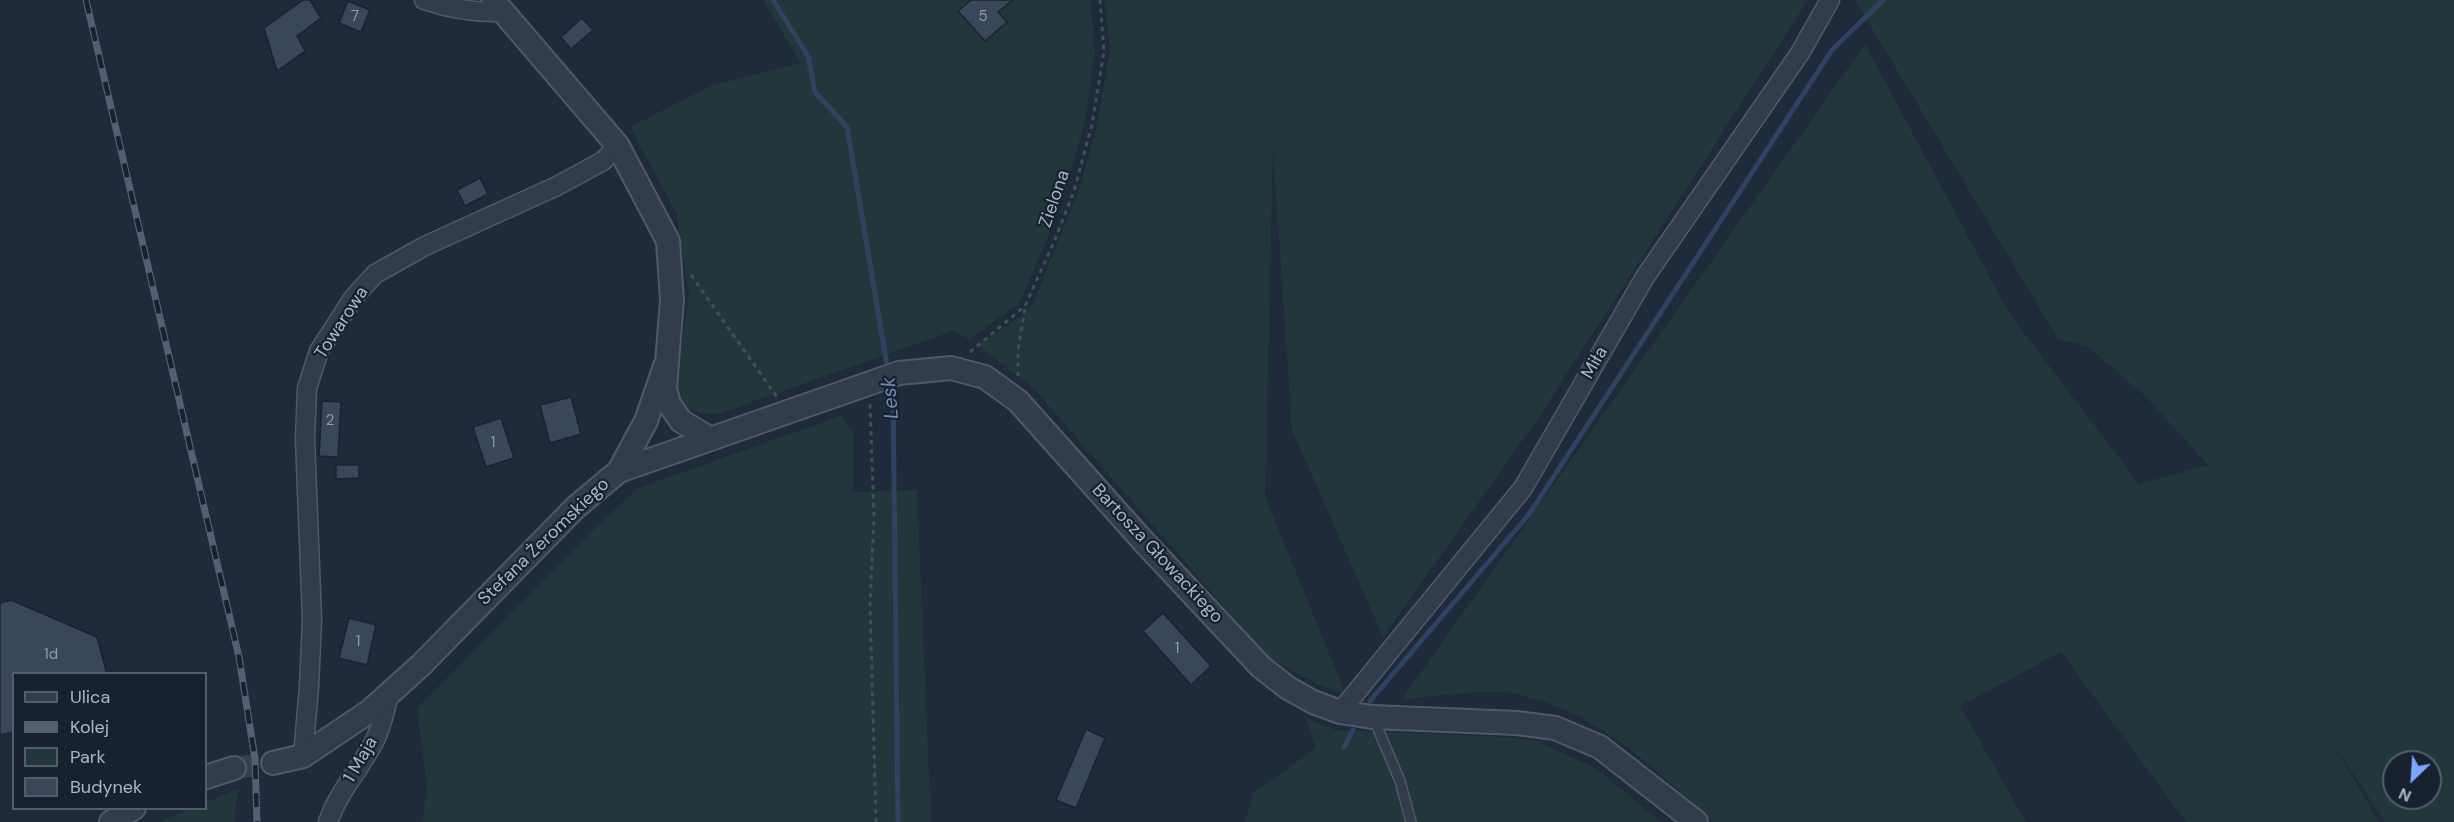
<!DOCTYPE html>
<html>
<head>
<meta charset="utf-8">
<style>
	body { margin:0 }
	#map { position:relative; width:2454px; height:822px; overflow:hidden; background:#1f2a3a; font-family:"DM Sans",sans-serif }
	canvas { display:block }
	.legend { position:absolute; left:12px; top:672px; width:195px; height:138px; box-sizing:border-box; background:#18212f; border:2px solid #545d6c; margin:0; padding:8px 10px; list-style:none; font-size:18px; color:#adb6c7 }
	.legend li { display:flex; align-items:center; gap:12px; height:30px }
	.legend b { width:30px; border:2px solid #545d6c }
	.north { position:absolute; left:2382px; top:750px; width:60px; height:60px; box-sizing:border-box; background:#18212f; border:2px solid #545d6c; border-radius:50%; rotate:205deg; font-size:16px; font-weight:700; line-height:24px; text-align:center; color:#adb6c7 }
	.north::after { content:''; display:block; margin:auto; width:21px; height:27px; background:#7aa8ff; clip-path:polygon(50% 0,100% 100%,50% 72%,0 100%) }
</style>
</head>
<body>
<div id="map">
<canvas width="2454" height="822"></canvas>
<ul class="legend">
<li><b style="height:8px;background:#333c4a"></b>Ulica</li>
<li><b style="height:8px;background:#545f72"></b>Kolej</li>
<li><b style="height:16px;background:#21373b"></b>Park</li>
<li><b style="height:16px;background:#3a475b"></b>Budynek</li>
</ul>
<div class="north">N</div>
</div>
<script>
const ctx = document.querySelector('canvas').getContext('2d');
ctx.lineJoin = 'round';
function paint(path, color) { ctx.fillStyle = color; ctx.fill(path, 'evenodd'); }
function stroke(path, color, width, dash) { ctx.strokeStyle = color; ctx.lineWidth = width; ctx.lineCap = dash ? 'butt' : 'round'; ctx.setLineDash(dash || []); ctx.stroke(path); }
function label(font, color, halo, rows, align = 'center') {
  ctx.font = font + ' "DM Sans",sans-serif'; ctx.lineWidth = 4.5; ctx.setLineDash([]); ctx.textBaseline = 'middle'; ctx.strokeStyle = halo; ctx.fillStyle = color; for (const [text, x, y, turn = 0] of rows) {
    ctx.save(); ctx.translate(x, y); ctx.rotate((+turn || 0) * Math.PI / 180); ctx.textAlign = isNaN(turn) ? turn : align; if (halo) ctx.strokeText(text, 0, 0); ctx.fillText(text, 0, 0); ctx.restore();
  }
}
paint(new Path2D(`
	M763 0H1090L1095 52 1084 124 1066 189 1046 242 1019 304 969 339 953 331 718 414C695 415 688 411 676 391L689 293 676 213 630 127 710 86 801 63Z
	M1105 0H1808L1539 417 1383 637 1292 430 1273 150 1265 496 1346 695 1315 683 1268 657 1033 388 978 345 1030 310 1078 193 1097 126 1110 52Z
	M1855 0H2454V822H2385L2334 745 2379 822H2186L2061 652 1960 706 2026 822H1713C1662 776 1613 726 1547 703 1532 698 1514 692 1498 692 1467 691 1434 697 1402 699L1865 44 2009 313 2139 484 2208 465 2145 396 2087 346 2058 339ZM2394 762H2430V798H2394Z
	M840 416 853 431V492L917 490 931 822H422L427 786 417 708 593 530 638 488Z
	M1306 718 1336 730 1508 737 1537 741 1597 769 1661 822H1245L1253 793 1316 748Z
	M238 789 234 822H158L190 809 206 808V802Z`), '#21373b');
stroke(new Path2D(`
	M773 0 808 56 815 92 847 127 888 371
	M891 383 893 393 898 822
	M1370 701 1530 513 1832 50 1883 0
	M1344 747 1353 730`), '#2f4261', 5);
const building = new Path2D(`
	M303 0H310L321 18 297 36 305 51 277 71 264 28Z
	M971 0H1013L998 12 1007 22 985 41 958 11Z
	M348 1 370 10 361 32 339 23Z
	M582 18 593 30 571 49 561 37Z
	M480 178 488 194 465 206 457 190Z
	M571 397 581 434 550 443 540 405Z
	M322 401 341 402 338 457 319 456Z
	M501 418 514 458 486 467 473 427Z
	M336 465H359V478L336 479Z
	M11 600 97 637 107 674H14V732L0 735V603Z
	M1163 613 1211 666 1191 685 1143 631Z
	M349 618 376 625 367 665 339 658Z
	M1086 729 1105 738 1076 808 1056 800Z`);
paint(building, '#3a475b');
stroke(building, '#1a2331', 1.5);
stroke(new Path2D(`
	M234 768 273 763`), '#343f4f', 22, [22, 11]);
const service = new Path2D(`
	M1373 717 1400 781 1411 822`);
const minor = new Path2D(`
	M424 0C451 9 474 13 502 12
	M1340 712 1523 488 1645 277 1800 53 1830 0
	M303 756 309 687 312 619 305 439 307 388 319 351 354 297 375 274 425 246 557 186 603 161 618 146
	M328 822C338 792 361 768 375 740 382 726 385 710 389 695`);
const tertiary = new Path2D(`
	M493 0 618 146 668 241 672 300 665 388 669 404 681 421 709 438
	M619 471 899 373 951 368 985 377 1018 401 1144 542 1261 667 1288 688 1313 702 1340 712 1372 717 1517 723 1555 728 1600 747 1696 822
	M273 763 303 756 370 711 421 665 576 507 619 471 646 421 665 366
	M206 777 234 768
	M111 822 134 808`);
stroke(service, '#505968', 12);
stroke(minor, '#505968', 21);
stroke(tertiary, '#505968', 26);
stroke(new Path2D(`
	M691 275 777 397
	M970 352 1025 306 1054 242 1074 191 1092 124 1104 52 1100 0
	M1018 376V350L1025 308
	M870 404 874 518 870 605 876 822`), '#3c5356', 3, [4.5, 4.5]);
stroke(service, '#333c4a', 9);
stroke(minor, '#333c4a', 18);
stroke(tertiary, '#333c4a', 22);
const rail = new Path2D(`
	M86 0 239 657 255 759 257 822`);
stroke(rail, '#545f72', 7);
stroke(rail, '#18212f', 4.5, [14]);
label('15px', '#909aac', null, [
	["7",355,17],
	["5",983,17],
	["2",330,421],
	["1",493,443],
	["1",358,642],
	["1",1177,649],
	["1d",51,655]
]);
label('18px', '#adb6c7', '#18212f', [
	["Zielona",1055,199,-71],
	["Towarowa",342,323,-57],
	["Miła",1595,363,-60],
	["Stefana Żeromskiego",544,542,-44],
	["Bartosza Głowackiego",1157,554,47],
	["1 Maja",361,760,-60]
]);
label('italic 20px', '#738bb2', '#18212f', [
	["Lesk",891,398,-95]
]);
</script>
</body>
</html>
